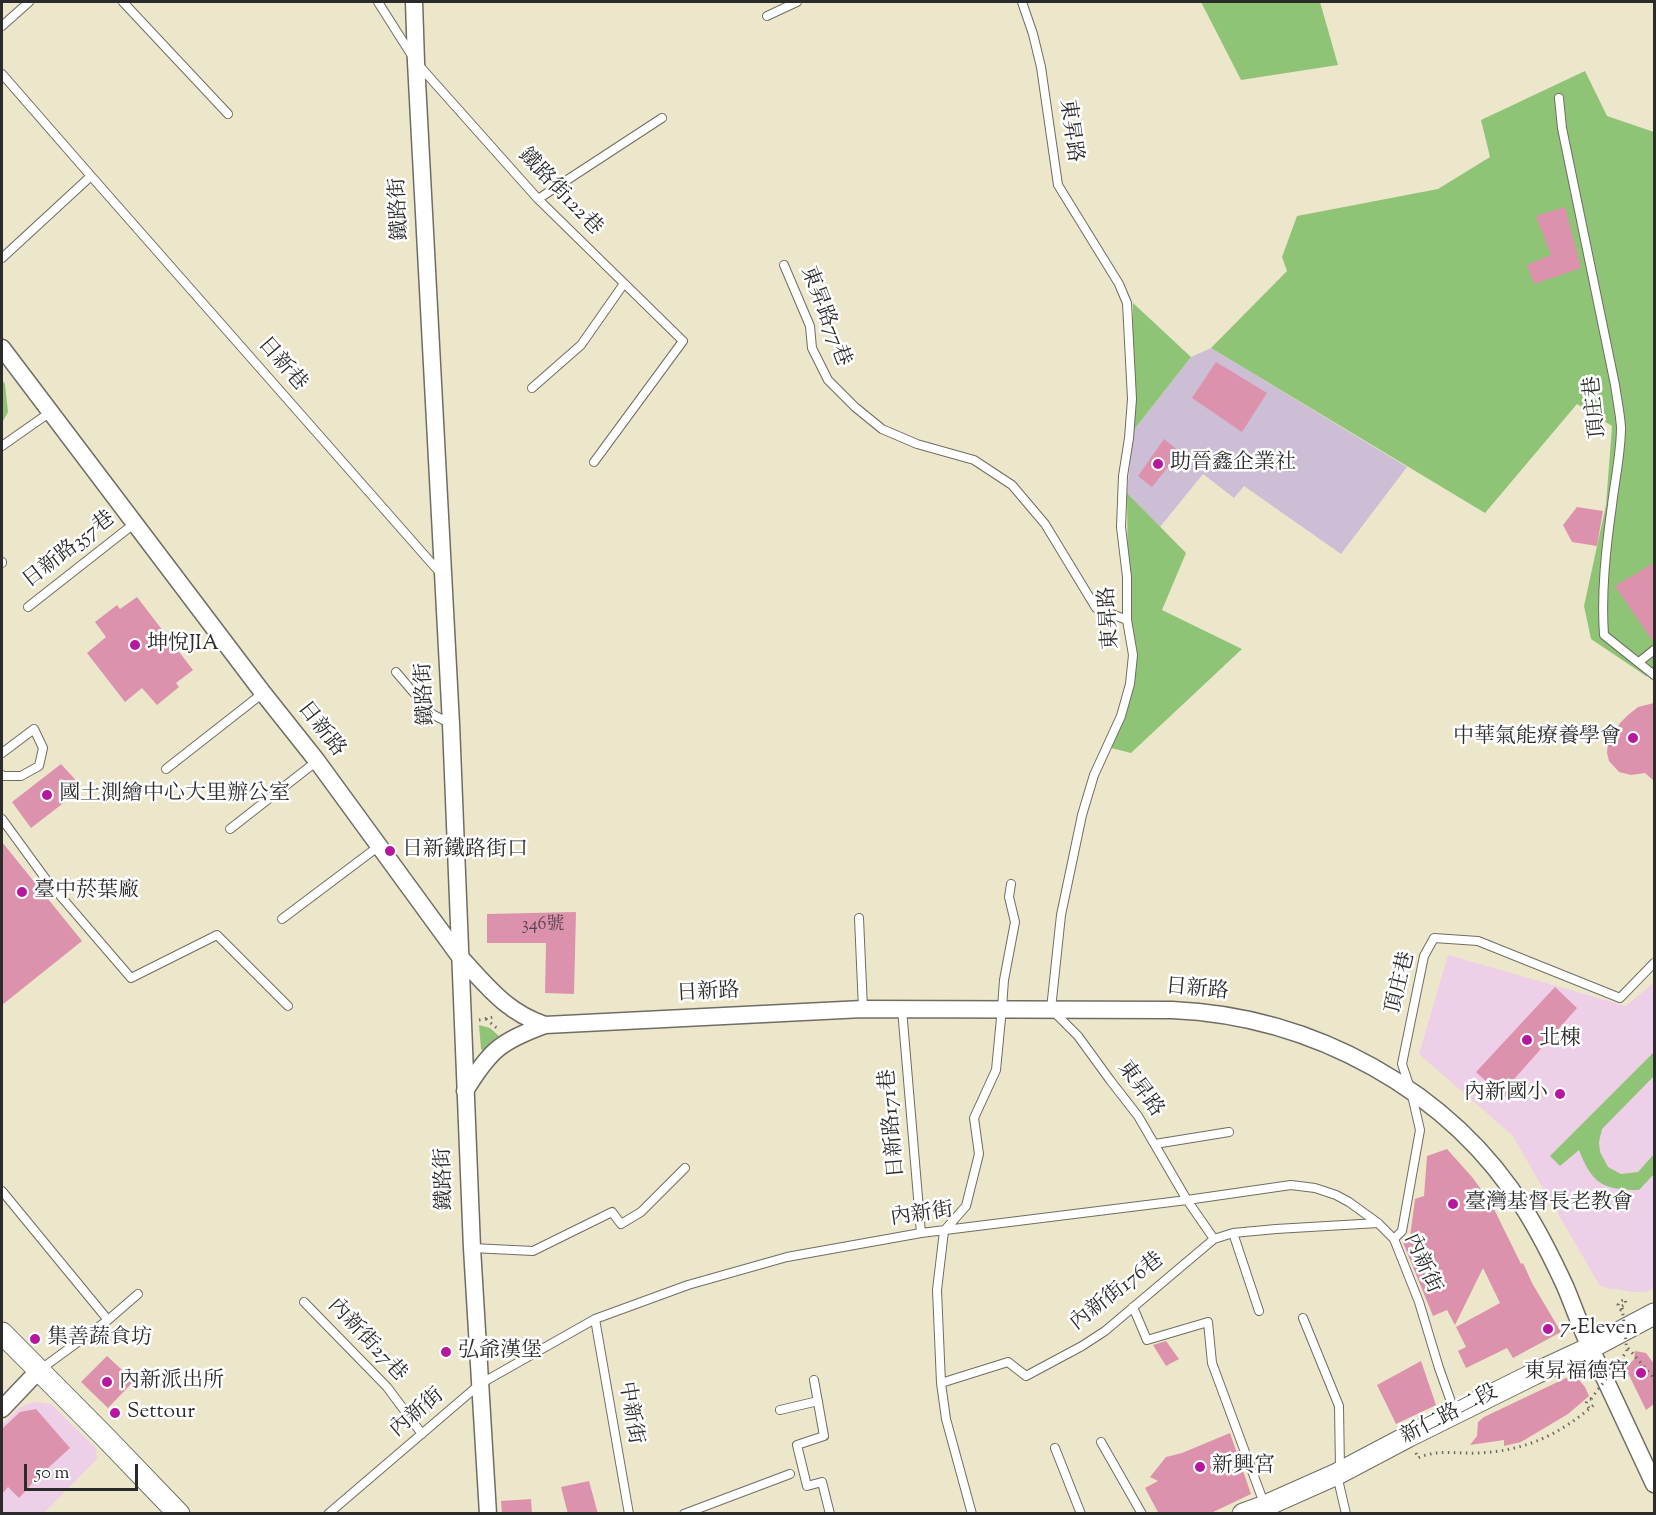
<!DOCTYPE html>
<html>
<head>
<meta charset="utf-8">
<style>
	body { margin:0 }
	#map { position:relative; width:1656px; height:1515px; overflow:hidden; background:#ece7ca; font-family:"Sorts Mill Goudy",serif }
	canvas { display:block }
	.frame { position:absolute; inset:0; border:3px solid #2b2b2b; pointer-events:none }
	.scale { position:absolute; left:24px; top:1464px; width:114px; height:27px; box-sizing:border-box; border:3px solid #2b2b2b; border-top:0; padding-left:8px; font-size:18px; line-height:21px; white-space:nowrap; color:#2b2b2b; -webkit-text-stroke:4px #fff; paint-order:stroke }
</style>
</head>
<body>
<div id="map">
<canvas width="1656" height="1515"></canvas>
<div class="frame"></div>
<div class="scale">50 m</div>
</div>
<script>
const ctx = document.querySelector('canvas').getContext('2d');
ctx.lineJoin = 'round';
function paint(path, color) { ctx.fillStyle = color; ctx.fill(path, 'evenodd'); }
function stroke(path, color, width, dash) { ctx.strokeStyle = color; ctx.lineWidth = width; ctx.lineCap = dash ? 'butt' : 'round'; ctx.setLineDash(dash || []); ctx.stroke(path); }
function label(font, color, halo, rows, align = 'center') {
  ctx.font = font + ' "Sorts Mill Goudy","Noto Serif TC",serif'; ctx.lineWidth = 5; ctx.setLineDash([]); ctx.textBaseline = 'middle'; ctx.strokeStyle = halo; ctx.fillStyle = color; for (const [text, x, y, turn = 0] of rows) {
    ctx.save(); ctx.translate(x, y); ctx.rotate((+turn || 0) * Math.PI / 180); ctx.textAlign = isNaN(turn) ? turn : align; if (halo) ctx.strokeText(text, 0, 0); ctx.fillText(text, 0, 0); ctx.restore();
  }
}
paint(new Path2D(`
	M1448 955 1626 1006 1654 982V1288L1646 1292H1632L1618 1289H1610L1600 1286 1512 1135 1419 1054Z
	M39 1402 51 1404 96 1448 97 1459 44 1513 2 1514V1425L19 1408 29 1403Z`), '#edd0e8');
paint(new Path2D(`
	M1211 348 1407 467 1341 554 1244 486 1234 498 1203 474 1160 527 1127 493 1133 431 1191 357Z`), '#ccbed4');
paint(new Path2D(`
	M1201 2H1320L1338 65 1241 80Z
	M1585 71 1607 116 1654 132V668L1646 676 1591 639 1584 606 1606 505 1612 426 1577 404 1485 513 1211 348 1287 271 1282 257 1297 216 1438 189 1490 157 1481 120Z
	M1133 303 1191 357 1133 431Z
	M2 380 5 384 8 412 2 423Z
	M1127 493 1186 553 1162 610 1242 649 1131 753 1107 747 1129 684Z
	M479 1025 490 1028 499 1036 492 1041 483 1051 481 1049Z
	M1654 1052V1076L1602 1129 1599 1142 1600 1152 1608 1167 1621 1174 1638 1172 1654 1154V1174L1639 1190C1603 1190 1592 1184 1579 1150L1560 1166 1550 1156Z`), '#8fc477');
paint(new Path2D(`
	M1565 207 1581 268 1534 284 1527 265 1551 255 1536 216Z
	M1216 362 1267 393 1242 432 1192 398Z
	M1164 439 1180 452 1152 487 1138 476Z
	M1577 507 1603 511 1597 546 1572 542 1563 525Z
	M1654 563V643L1615 586Z
	M137 597 193 670 176 683 179 687 157 705 142 688 125 702 87 653 106 637 95 622 117 605 120 609Z
	M1654 703V781L1645 773 1631 775 1619 772 1609 761 1607 753 1608 743 1620 723 1628 715 1638 707Z
	M61 764 83 788 31 828 12 802Z
	M2 842 82 941 2 1005Z
	M576 912 574 994 545 993 546 943H487V914Z
	M1555 987 1577 1008 1509 1085 1513 1090 1504 1098 1476 1072Z
	M1447 1149 1472 1177 1491 1203 1521 1264 1523 1263 1532 1283 1561 1332 1513 1358 1507 1348 1466 1368 1458 1351 1466 1347 1456 1327 1500 1303 1483 1268 1455 1325 1447 1310 1433 1316 1402 1240 1410 1237 1415 1199 1424 1196 1427 1156Z
	M1166 1341 1179 1359 1166 1366 1153 1345Z
	M1635 1351 1646 1353 1654 1364V1404L1646 1410 1626 1369 1634 1359Z
	M107 1356 134 1381 108 1408 81 1382Z
	M1421 1361 1436 1405 1396 1424 1377 1385Z
	M1566 1378H1573L1579 1380 1585 1387 1589 1396 1568 1414 1521 1442 1504 1446V1440L1470 1445 1477 1436 1478 1422 1484 1417Z
	M36 1409 70 1448 36 1479 19 1498 8 1487 2 1494V1429L20 1412Z
	M1230 1433 1251 1494 1209 1514H1159L1145 1488 1158 1481 1150 1477 1166 1457 1182 1453Z
	M589 1481 598 1514H568L561 1487Z
	M531 1499 532 1514H502L501 1501Z`), '#dc92ad');
const service = new Path2D(`
	M123 2 228 114
	M378 2 416 62 538 199 683 341 594 462
	M1022 2 1033 34 1041 67 1058 185 1119 284 1127 303 1132 399 1129 438 1123 476 1121 527 1127 577V620L1133 655 1130 684 1121 716 1094 775 1082 815 1061 915 1051 1009 1078 1036 1110 1080 1138 1116 1187 1200 1214 1239
	M767 16 797 2
	M2 26 29 2
	M2 74 91 176
	M1559 98 1562 128 1615 385C1617 399 1620 413 1621 427 1621 453 1615 479 1612 505 1606 548 1601 592 1604 635L1654 675
	M538 199 662 118
	M2 258 91 176 442 575
	M784 265 810 326 812 348 828 380 855 407 882 429 917 444 974 460 1012 485 1045 524 1096 608 1127 620
	M532 388 581 345 623 285
	M2 446 49 413
	M2 562V563
	M28 607 135 523
	M1639 662 1654 650
	M396 672 432 714 451 724
	M2 753 34 729 43 748 39 766 21 776H3L2 775
	M166 769 263 693
	M2 819 45 878 131 978 217 935 288 1006
	M230 829 317 761
	M859 918 863 1009
	M282 919 379 846
	M902 1009 921 1233
	M1155 1144 1229 1132
	M2 1191 108 1320
	M1233 1233 1259 1311
	M1394 1239 1402 1231 1420 1130 1411 1091 1402 1064 1424 956 1434 938 1478 941 1620 998 1654 963
	M472 1248 533 1251 612 1212 621 1224 641 1212 685 1168
	M304 1302 387 1387 422 1434
	M1133 1307 1147 1340 1208 1322 1212 1363 1265 1506
	M1303 1318 1339 1406 1340 1469
	M595 1319 629 1514
	M41 1369 108 1320 138 1294
	M814 1380 824 1436 797 1445 807 1486 822 1482 830 1514
	M941 1383 1008 1362 1026 1376 1082 1346 1105 1331 1214 1239 1233 1233 1276 1229 1378 1223
	M780 1410 818 1401
	M1101 1442 1142 1514
	M1055 1448 1081 1514
	M1337 1475 1346 1514
	M328 1514 480 1384 595 1319 688 1285 787 1257 921 1233 1187 1200 1291 1185 1315 1188 1336 1195 1349 1202 1378 1223 1394 1239 1419 1302 1439 1368 1455 1413
	M684 1514 790 1474
	M972 1514 946 1419 941 1383 937 1290 944 1231 966 1206 979 1154 974 1118 996 1070 1002 1008 1004 980 1015 922 1009 897 1011 884`);
const minor = new Path2D(`
	M414 2 416 62 451 724 472 1248 488 1514
	M2 348 263 693 317 761 460 957C487 986 506 1012 545 1025L863 1009 1172 1010C1313 1016 1450 1090 1525 1210 1540 1234 1553 1260 1565 1286 1574 1307 1581 1329 1591 1349 1612 1394 1633 1439 1654 1484
	M465 1091C490 1050 501 1041 545 1025
	M2 1409 39 1370`);
const tertiary = new Path2D(`
	M2 1333 106 1438 179 1514
	M1243 1514 1265 1506 1337 1474 1409 1436 1534 1374 1590 1348 1654 1314`);
stroke(service, '#6f6d63', 10);
stroke(minor, '#6f6d63', 19);
stroke(tertiary, '#6f6d63', 23);
stroke(new Path2D(`
	M486 1019 499 1030
	M479 1020 494 1017
	M1622 1306 1626 1304 1625 1299 1619 1302 1618 1305 1621 1310 1624 1309
	M1628 1348 1654 1378
	M1589 1408 1586 1404 1587 1400 1591 1399
	M1416 1453 1418 1458C1437 1449 1457 1454 1478 1453 1525 1451 1559 1435 1595 1404`), '#6f6d63', 3, [1.5, 4.5]);
stroke(service, '#fff', 8);
stroke(minor, '#fff', 16);
stroke(tertiary, '#fff', 21);
stroke(new Path2D(`
	M1591 1399 1627 1351 1622 1306`), '#6f6d63', 3, [1.5, 4.5]);
for (const [x, y, r, color] of [
	[1158,464,6,"#b5179e"],
	[135,645,6,"#b5179e"],
	[1633,738,6,"#b5179e"],
	[47,795,6,"#b5179e"],
	[390,851,6,"#b5179e"],
	[22,892,6,"#b5179e"],
	[1527,1040,6,"#b5179e"],
	[1560,1094,6,"#b5179e"],
	[1453,1204,6,"#b5179e"],
	[1548,1329,6,"#b5179e"],
	[35,1339,6,"#b5179e"],
	[446,1352,6,"#b5179e"],
	[1641,1373,6,"#b5179e"],
	[107,1382,6,"#b5179e"],
	[115,1413,6,"#b5179e"],
	[1200,1467,6,"#b5179e"]
]) { const dot = new Path2D(); dot.arc(x, y, r, 0, 2 * Math.PI); ctx.fillStyle = color; ctx.fill(dot); stroke(dot, '#fff', 2); }
label('18px', '#57454c', null, [
	["346號",543,926]
]);
label('21px', '#2b2b2b', '#fff', [
	["東昇路",1069,131,82],
	["鐵路街122巷",559,193,46],
	["鐵路街",401,209,-93],
	["東昇路77巷",824,317,69],
	["日新巷",281,365,49],
	["頂庄巷",1597,407,-96],
	["日新路357巷",70,551,-38],
	["東昇路",1111,618,-94],
	["鐵路街",427,694,-93],
	["日新路",320,730,52],
	["頂庄巷",1402,983,-76],
	["日新路",1197,991,5],
	["日新路",708,994,-3],
	["東昇路",1139,1090,54],
	["日新路171巷",894,1123,-95],
	["鐵路街",446,1179,-92],
	["內新街",922,1216,-8],
	["內新街",1421,1264,66],
	["內新街176巷",1118,1293,-38],
	["內新街27巷",366,1341,47],
	["中新街",629,1413,81],
	["內新街",418,1414,-40],
	["新仁路二段",1450,1416,-27]
]);
label('21px', '#2b2b2b', '#fff', [
	["助晉鑫企業社",1170,464],
	["坤悅JIA",147,645],
	["中華氣能療養學會",1621,738,"right"],
	["國土測繪中心大里辦公室",59,795],
	["日新鐵路街口",402,851],
	["臺中菸葉廠",34,892],
	["北棟",1539,1040],
	["內新國小",1548,1094,"right"],
	["臺灣基督長老教會",1465,1204],
	["7-Eleven",1560,1329],
	["集善蔬食坊",47,1339],
	["弘爺漢堡",458,1352],
	["東昇福德宮",1629,1373,"right"],
	["內新派出所",119,1382],
	["Settour",127,1413],
	["新興宮",1212,1467]
], 'left');
</script>
</body>
</html>
